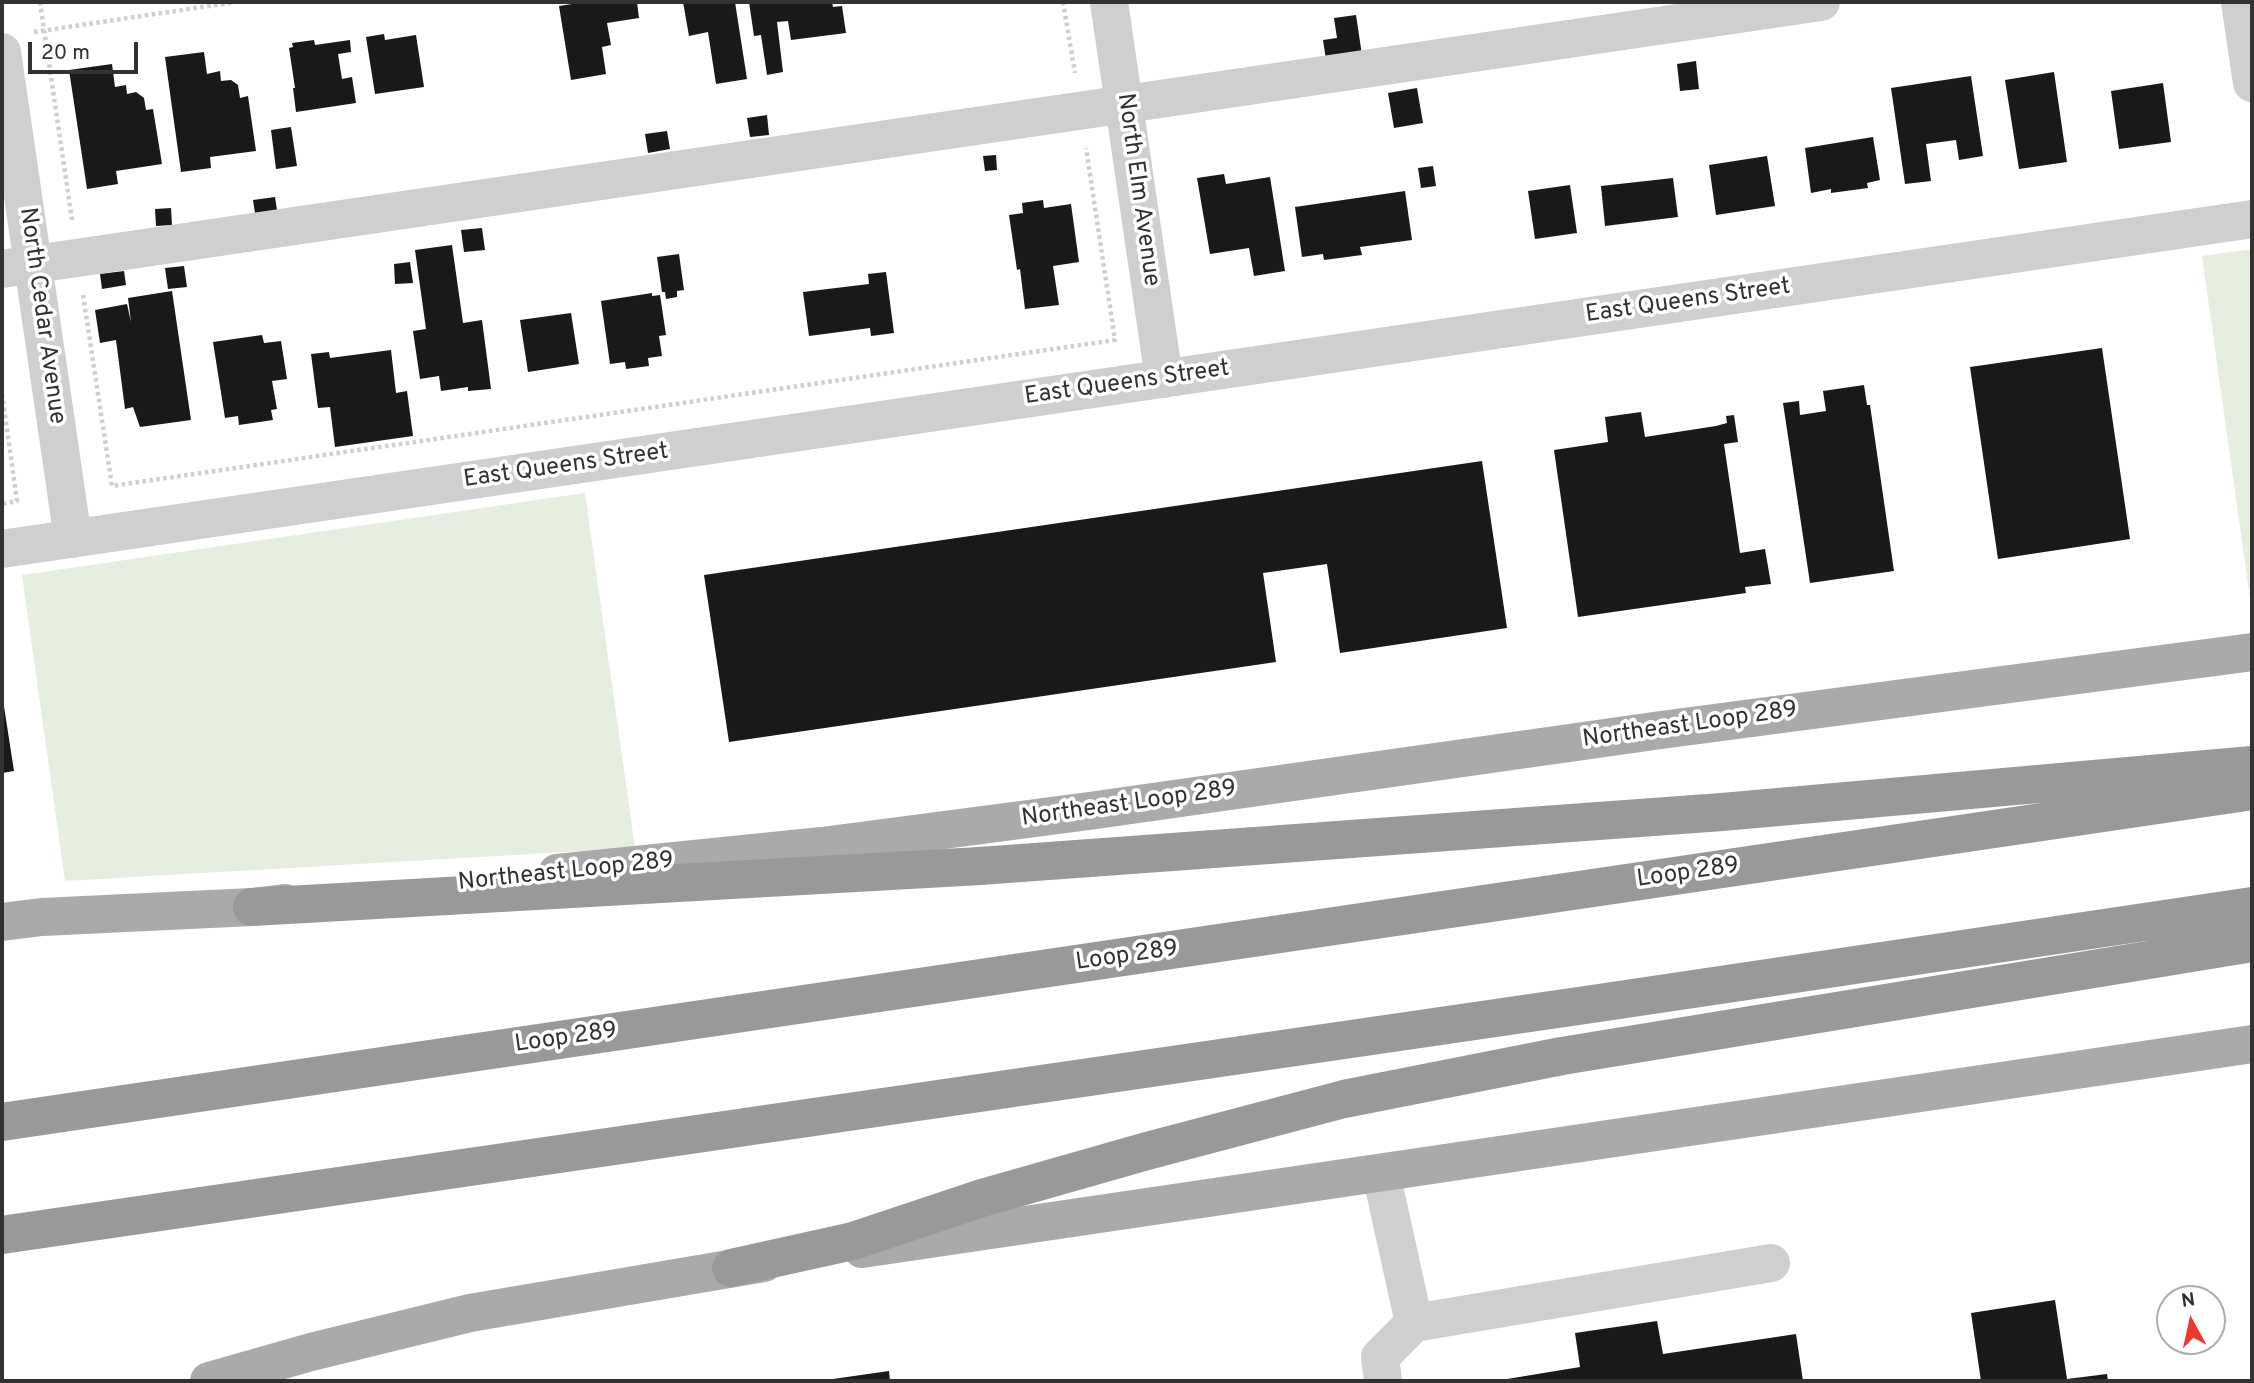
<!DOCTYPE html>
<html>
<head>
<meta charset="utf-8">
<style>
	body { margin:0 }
	#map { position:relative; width:2254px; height:1383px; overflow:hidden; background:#fff; font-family:Overpass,sans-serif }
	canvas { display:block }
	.frame { position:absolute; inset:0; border:4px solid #323232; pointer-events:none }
	.north { position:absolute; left:2156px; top:1285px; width:70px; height:70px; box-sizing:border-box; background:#fff; border:2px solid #adadad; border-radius:50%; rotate:352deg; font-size:19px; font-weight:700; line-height:28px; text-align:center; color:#323232 }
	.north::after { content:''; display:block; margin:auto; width:24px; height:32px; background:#ec3930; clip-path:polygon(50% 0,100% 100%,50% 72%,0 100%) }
	.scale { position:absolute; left:28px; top:42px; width:110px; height:32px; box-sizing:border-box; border:4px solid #323232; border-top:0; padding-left:9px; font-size:21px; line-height:24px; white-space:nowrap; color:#323232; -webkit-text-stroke:5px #fff; paint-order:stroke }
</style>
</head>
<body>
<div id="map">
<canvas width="2254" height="1383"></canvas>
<div class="frame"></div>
<div class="north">N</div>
<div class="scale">20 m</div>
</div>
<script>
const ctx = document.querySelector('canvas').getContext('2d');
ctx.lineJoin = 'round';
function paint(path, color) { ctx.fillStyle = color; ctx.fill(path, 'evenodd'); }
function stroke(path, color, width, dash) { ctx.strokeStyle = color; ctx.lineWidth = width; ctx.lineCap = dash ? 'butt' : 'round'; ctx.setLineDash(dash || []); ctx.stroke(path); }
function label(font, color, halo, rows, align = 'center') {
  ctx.font = font + ' Overpass,sans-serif'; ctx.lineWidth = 7; ctx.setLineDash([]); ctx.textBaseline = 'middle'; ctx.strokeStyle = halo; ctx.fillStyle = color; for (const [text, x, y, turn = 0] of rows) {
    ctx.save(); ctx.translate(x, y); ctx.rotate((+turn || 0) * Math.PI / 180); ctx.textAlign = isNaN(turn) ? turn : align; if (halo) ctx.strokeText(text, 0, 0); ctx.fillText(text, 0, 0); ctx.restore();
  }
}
paint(new Path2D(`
	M2252 249V613L2202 256Z
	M585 493 635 848 65 881 22 575Z`), '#e6eee0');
paint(new Path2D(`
	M585 2H637L639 18 607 23 611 45 602 47 606 74 571 80 559 6Z
	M683 2H735L747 79 716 84 708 32 689 36Z
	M749 2H832L833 7 842 6 846 33 791 40 788 21 777 22 783 72 767 75 761 35 754 36Z
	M1356 15 1362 55 1326 60 1323 40 1337 38 1334 18Z
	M384 34 385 40 416 35 424 87 375 94 366 37Z
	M314 40 315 45 350 40 351 52 338 54 342 79 352 77 356 103 296 112 293 88H295L289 48 293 47 292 43Z
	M204 52 207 74 220 71 221 81 231 80 238 85 240 98 248 96 256 151 210 157 211 168 181 172 165 57Z
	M1696 61 1699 89 1680 91 1677 64Z
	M112 64 115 87 126 85 127 94 136 92 144 98 146 110 153 109 162 164 116 171 118 184 87 189 69 70Z
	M2054 72 2067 162 2019 169 2005 80Z
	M1971 76 1983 156 1959 160 1956 140 1926 144 1931 181 1905 184 1891 88Z
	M2163 83 2171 142 2119 149 2111 91Z
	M1417 88 1423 123 1394 128 1388 93Z
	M767 115 769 135 750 137 747 118Z
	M291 127 297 166 276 169 271 130Z
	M667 131 670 149 648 153 645 134Z
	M1873 137 1880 180 1867 183 1868 188 1831 193V189L1811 193 1805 148Z
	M996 155 997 170 985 171 983 156Z
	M1767 156 1775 206 1716 215 1709 165Z
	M1433 166 1436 186 1421 188 1418 168Z
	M1224 174 1226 184 1270 177 1285 271 1254 276 1249 248 1210 254 1197 178Z
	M1673 178 1678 217 1605 226 1601 186Z
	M1570 185 1577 233 1535 239 1528 191Z
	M1405 191 1412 240 1360 247 1362 255 1324 260 1323 254 1302 257 1295 207Z
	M275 197 277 210 255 213 253 200Z
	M1043 200 1044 208 1071 204 1079 262 1053 266 1059 305 1025 309 1020 269 1017 270 1009 215 1023 213 1022 203Z
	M171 208 172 225 156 226 155 209Z
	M482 228 485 250 464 252 461 230Z
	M452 245 463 323 482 320 491 389 468 391V387L441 391 439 376 420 379 413 331 426 329 415 250Z
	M679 254 684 290 677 291V297L666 299 665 292H662L657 257Z
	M410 262 413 283 395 284 394 264Z
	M184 266 187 287 168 289 165 268Z
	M124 271 126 285 102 289 100 274Z
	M886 272 894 333 871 336 870 328 809 336 803 292 869 284 868 274Z
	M172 291 191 420 140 427 133 407 125 409 116 340 100 343 95 310 127 304 131 322 128 298Z
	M652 293V296L660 295 666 335 659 336 662 356 648 358 649 366 626 369 625 362 610 364 601 301Z
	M571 313 579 364 528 372 520 320Z
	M262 335 264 343 281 341 287 379 272 381 277 409 271 410 273 420 239 425 238 416 225 418 213 342Z
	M2102 348 2130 539 1998 559 1970 367Z
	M391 350 396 393 407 391 413 436 335 447 330 407 318 408 311 354 329 352 330 358Z
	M1864 385 1867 405H1870L1894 571 1810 583 1783 403 1799 401 1800 415 1826 411 1823 391Z
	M1641 412 1645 437 1716 426 1727 423 1726 416 1734 415 1738 442 1724 444 1740 553 1765 549 1771 584 1745 587 1746 593 1578 617 1554 450 1608 442 1605 417Z
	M1482 461 1507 628 1340 653 1327 564 1263 573 1276 662 729 742 704 575Z
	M3 700 14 771 2 773V701Z
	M2055 1300 2067 1379 2107 1374 2108 1381H1981L1971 1313Z
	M1657 1321 1663 1354 1796 1334 1803 1381H1495L1580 1367 1575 1333Z
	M889 1371 890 1381H826V1380Z`), '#191919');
stroke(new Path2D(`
	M40 2 72 220
	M1063 2 1075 73
	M34 32 236 2
	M83 295 112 486 1115 340 1086 148
	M2 394 17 501 2 504`), '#cfcfcf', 4.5, [3.5, 3.5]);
stroke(new Path2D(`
	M1109 2 1164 379
	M2240 2 2252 83
	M2 52 73 539
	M2 269 1821 2
	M2 549 2252 219
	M1381 1173 1414 1323 1380 1357 1383 1381
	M1414 1323 1771 1263`), '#cfcfcf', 38);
stroke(new Path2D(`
	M557 873 822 846 1089 811 1661 730 2252 652
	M2 922 42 917 252 907 285 903
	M862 1249 2252 1044
	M209 1381 311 1352 470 1313 764 1263`), '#aaa', 38);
stroke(new Path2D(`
	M252 907 980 866 1722 812 2252 765
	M2 1122 2252 791
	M2 1235 1599 1003 2252 906
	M731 1268 853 1241 982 1198 1147 1151 1344 1099 1562 1056 2252 943`), '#999', 38);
label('24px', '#323232', '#fff', [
	["North Elm Avenue",1137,190,82],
	["East Queens Street",1688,302,-8],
	["North Cedar Avenue",41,316,82],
	["East Queens Street",1127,384,-8],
	["East Queens Street",566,467,-8],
	["Northeast Loop 289",1690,726,-8],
	["Northeast Loop 289",1129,805,-8],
	["Northeast Loop 289",566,873,-6],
	["Loop 289",1688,874,-8],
	["Loop 289",1127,957,-8],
	["Loop 289",566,1039,-8]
]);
</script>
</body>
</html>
